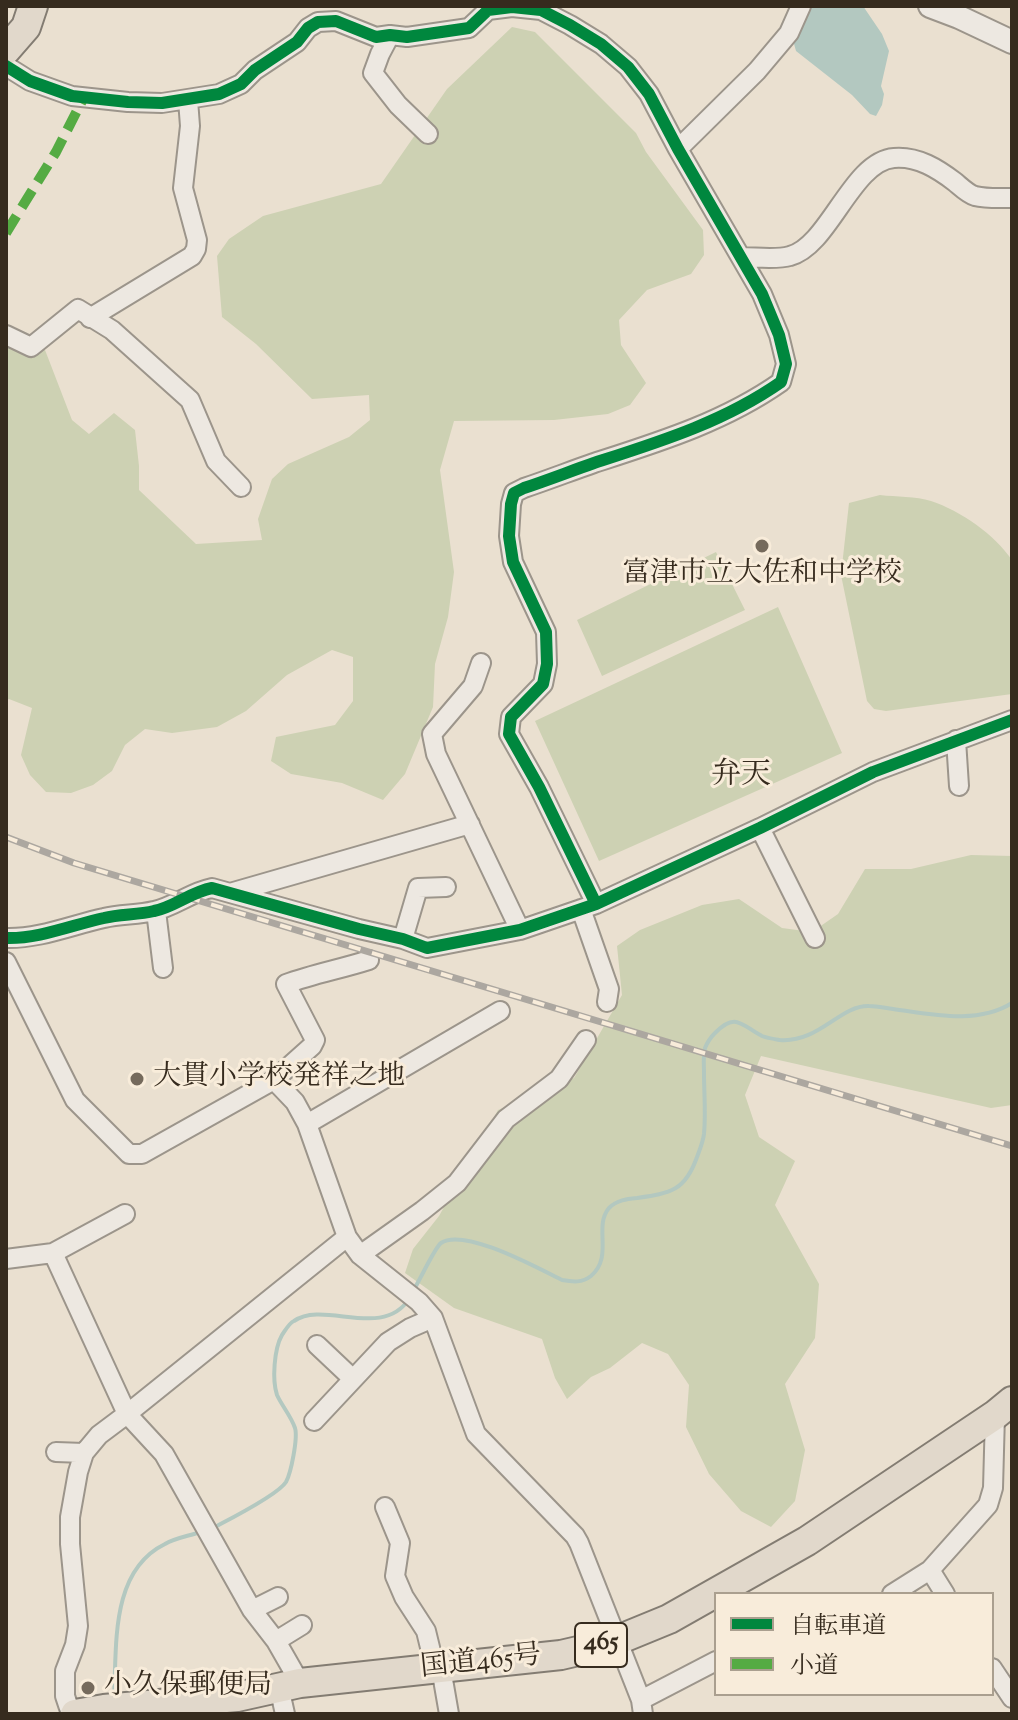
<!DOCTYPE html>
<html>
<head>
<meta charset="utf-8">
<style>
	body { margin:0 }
	#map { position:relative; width:1018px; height:1720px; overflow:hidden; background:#eae0d0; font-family:"Sorts Mill Goudy","Noto Serif JP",serif }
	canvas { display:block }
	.frame { position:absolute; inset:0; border:8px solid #362b1e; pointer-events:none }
	.legend { position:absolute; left:714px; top:1592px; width:280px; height:104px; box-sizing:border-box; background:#f8ecda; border:2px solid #aa9f8f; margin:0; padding:10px 14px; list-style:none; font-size:24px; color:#362b1e }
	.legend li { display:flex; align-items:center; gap:16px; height:40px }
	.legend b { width:40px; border:2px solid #aa9f8f }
</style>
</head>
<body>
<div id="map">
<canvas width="1018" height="1720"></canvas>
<div class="frame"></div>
<ul class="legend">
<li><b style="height:10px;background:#00873e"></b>自転車道</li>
<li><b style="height:10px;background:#55ab43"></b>小道</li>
</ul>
</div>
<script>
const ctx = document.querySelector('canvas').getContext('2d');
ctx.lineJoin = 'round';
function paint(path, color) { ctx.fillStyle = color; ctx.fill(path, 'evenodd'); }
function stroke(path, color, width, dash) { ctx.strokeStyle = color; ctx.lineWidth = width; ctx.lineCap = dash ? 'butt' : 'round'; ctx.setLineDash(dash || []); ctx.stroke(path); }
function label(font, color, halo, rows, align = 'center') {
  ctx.font = font + ' "Sorts Mill Goudy","Noto Serif JP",serif'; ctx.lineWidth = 6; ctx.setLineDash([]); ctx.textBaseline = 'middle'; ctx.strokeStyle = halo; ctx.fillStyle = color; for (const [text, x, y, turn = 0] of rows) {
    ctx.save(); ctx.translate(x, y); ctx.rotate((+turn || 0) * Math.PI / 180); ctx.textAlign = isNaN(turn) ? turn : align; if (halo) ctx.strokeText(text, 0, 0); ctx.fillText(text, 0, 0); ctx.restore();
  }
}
paint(new Path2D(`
	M512 27 535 32 636 133 646 152 703 230 704 255 691 274 647 290 619 320 621 345 646 383 630 405 608 414 554 420 454 421 440 470 454 572 448 617 435 664 433 707 405 774 383 800 342 783 291 774 271 761 276 737 335 725 353 701V657L332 650 287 675 246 711 217 727 172 733 145 729 125 745 112 771 93 785 71 793 46 792 30 775 21 755 32 708 9 699 6 700V330L29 337 45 350 72 420 89 434 114 413 135 430 139 466V490L196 544 262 540 258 519 272 479 288 464 349 437 370 420 369 395 312 399 256 344 222 317 217 256 229 239 263 216 381 184 447 89Z
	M880 495C896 497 916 496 931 501 961 511 994 534 1012 560V694L886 711 874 709 867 701 841 575 849 503Z
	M716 552 745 610 602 676 577 620Z
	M778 607 842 753 599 861 535 721Z
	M971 855 1012 856V1105L991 1108 761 1056 745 1095 759 1137 795 1161 775 1205 819 1284 815 1338 785 1384 805 1450 795 1501 771 1527 741 1511 709 1474 686 1427 689 1385 668 1354 642 1343 610 1368 591 1377 567 1399 555 1378 542 1339 454 1308 405 1273 413 1249 439 1216 498 1110 574 1078 622 995 617 946 640 930 702 905 739 899 782 928 812 932 838 914 865 869H911Z`), '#cdd1b3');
paint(new Path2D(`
	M808 6H863L882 34 889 51 881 86 884 94 882 105 876 116 870 114 852 95 796 51 793 40Z`), '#b3c8c0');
stroke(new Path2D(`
	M413 1291C419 1282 435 1247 441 1243 464 1227 539 1269 562 1280 573 1282 582 1283 591 1276 614 1256 593 1227 609 1208 617 1200 627 1199 637 1198 671 1193 685 1191 697 1157 700 1149 703 1142 704 1134 706 1114 704 1093 704 1073 704 1065 703 1055 705 1048 707 1043 711 1037 715 1033 736 1011 742 1026 762 1036 767 1038 774 1039 780 1040 819 1043 840 1005 869 1006 877 1006 885 1008 893 1009 931 1014 977 1025 1012 1003
	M213 1528C228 1520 278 1495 286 1482 291 1473 298 1438 295 1428 291 1416 282 1406 277 1395 272 1380 274 1349 282 1335 285 1331 289 1323 294 1321 324 1300 382 1340 409 1299
	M114 1696C117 1645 110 1571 165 1544 175 1538 189 1536 200 1532`), '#b3c8c0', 4);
const minor = new Path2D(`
	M390 35 380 54 373 73 398 105 428 134
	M6 66 30 81 72 96 128 102 162 103 219 94 241 84 255 70 297 42 308 28 318 22 336 21 376 37 390 35 407 37 469 28 488 10 512 7 541 10 570 25 601 44 628 67 649 94 678 149 762 294 779 335 786 364 781 382C724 422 659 442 594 463 571 471 548 480 524 488L514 493 511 504 509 536 513 562 546 632 547 664 543 684 511 717 509 734 539 787 596 904
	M678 149 757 71 789 33 801 6
	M741 257C756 257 776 260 790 256 829 246 852 161 894 158 918 156 938 169 955 182 961 187 968 194 975 196 987 199 1000 198 1012 198
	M90 318 192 256 196 249 197 240 183 188 190 126 188 100
	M6 335 31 347 78 309 112 330 190 400 216 461 241 487
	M481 663 473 686 432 734 436 754 520 930
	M956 740 959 786
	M760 828 815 938
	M230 893 470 824
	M581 909 609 989 607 1002
	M156 911 163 968
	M6 938C39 939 72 925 104 918 120 914 138 915 154 911 174 907 191 892 212 888L359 929 403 939 427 948 520 930 596 904 760 828 873 772 1012 720
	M403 939 418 888 446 887
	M6 962 75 1100 129 1154H142L274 1080 312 1046 315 1040 286 984C313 974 341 969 369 960
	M307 1124 500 1011
	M347 1237 360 1255 419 1302 433 1318 476 1434 575 1536 579 1543 641 1700 643 1714
	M53 1253 127 1414 164 1454 252 1610 276 1641 300 1683
	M360 1255 422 1211 457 1183 506 1119 559 1079 586 1040
	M6 1259 53 1253 125 1214
	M317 1345 353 1379
	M314 1421 388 1342 410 1328 433 1318
	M56 1452 84 1453
	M385 1507 400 1543 395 1576 404 1597 426 1631 435 1668
	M930 1570 945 1594
	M892 1594 930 1570 988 1505 993 1488 995 1415
	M252 1610 278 1597
	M276 1641 302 1625
	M441 1668 449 1714
	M992 1668 1012 1698
	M279 1687 285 1714
	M641 1700 716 1661
	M71 1714 65 1696V1671L75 1645 78 1626 70 1544V1517L78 1472 84 1453 99 1435 127 1414 347 1237 307 1124 295 1102 274 1080`);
const tertiary = new Path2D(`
	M930 6 959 17 1012 42`);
const trunk = new Path2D(`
	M6 50 26 27 33 6
	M75 1714 104 1709 237 1697 300 1683 561 1655 608 1644 669 1619 807 1541 995 1415 1012 1401`);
stroke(minor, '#9c958b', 22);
stroke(tertiary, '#9c958b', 26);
stroke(trunk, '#837c72', 32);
stroke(minor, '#ede8e1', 18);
stroke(tertiary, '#ede8e1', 22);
stroke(trunk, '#e1d8cb', 28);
const rail = new Path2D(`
	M6 837 74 863 1012 1146`);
stroke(rail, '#aca7a0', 7);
stroke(rail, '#f8ecda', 4, [12]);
stroke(new Path2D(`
	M6 233 56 152 84 97`), '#55ab43', 10, [20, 10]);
stroke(new Path2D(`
	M6 66 30 81 72 96 128 102 162 103 219 94 241 84 255 70 297 42 308 28 318 22 336 21 376 37 390 35 407 37 469 28 488 10 512 7 541 10 570 25 601 44 628 67 649 94 678 149 762 294 779 335 786 364 781 382C724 422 659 442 594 463 571 471 548 480 524 488L514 493 511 504 509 536 513 562 546 632 547 664 543 684 511 717 509 734 539 787 596 904
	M6 938C39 939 72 925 104 918 120 914 138 915 154 911 174 907 191 892 212 888L359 929 403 939 427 948 520 930 596 904 760 828 873 772 1012 720`), '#00873e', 12);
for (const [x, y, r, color] of [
	[762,546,8,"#756a5c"],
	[137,1079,8,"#756a5c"],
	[88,1688,8,"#756a5c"]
]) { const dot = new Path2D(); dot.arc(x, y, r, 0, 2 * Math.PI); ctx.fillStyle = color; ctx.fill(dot); stroke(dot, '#f8ecda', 3); }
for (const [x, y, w] of [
	[601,1645,52]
]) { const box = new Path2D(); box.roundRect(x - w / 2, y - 22, w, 44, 6); ctx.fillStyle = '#f8ecda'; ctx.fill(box); stroke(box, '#362b1e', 2); }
label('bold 26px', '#362b1e', null, [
	["465",601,1645]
]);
label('28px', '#362b1e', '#f8ecda', [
	["富津市立大佐和中学校",762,576,"center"],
	["大貫小学校発祥之地",153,1079],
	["小久保郵便局",104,1688]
], 'left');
label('28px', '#362b1e', '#f8ecda', [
	["国道465号",481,1664,-6]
]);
label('30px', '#362b1e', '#f8ecda', [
	["弁天",741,778]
]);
</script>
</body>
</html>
